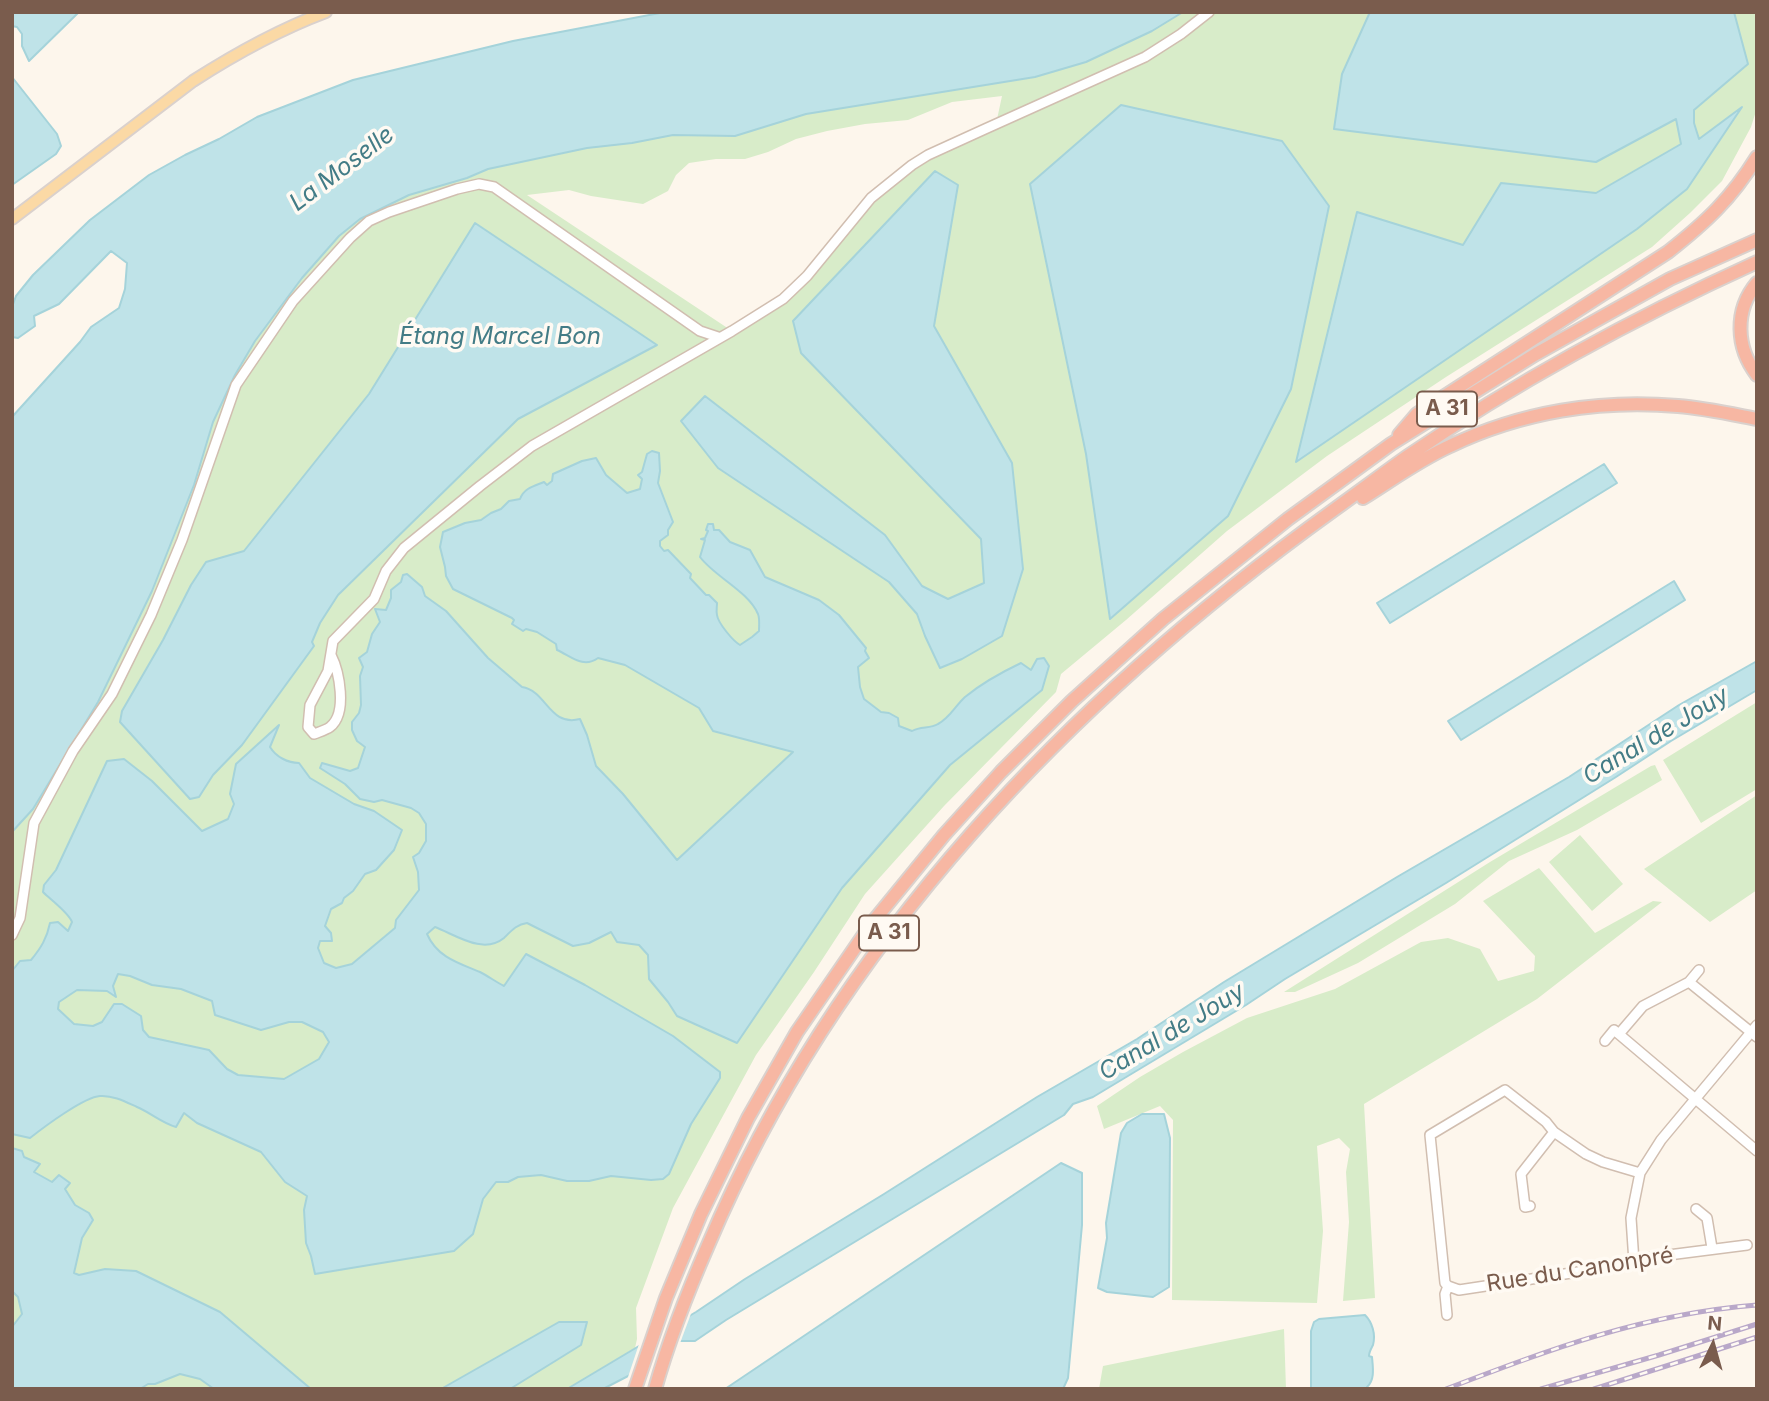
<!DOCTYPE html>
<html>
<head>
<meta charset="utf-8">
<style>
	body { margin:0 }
	#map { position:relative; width:1769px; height:1401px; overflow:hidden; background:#fdf6ec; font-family:Inter,sans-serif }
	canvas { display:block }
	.frame { position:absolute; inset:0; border:14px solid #7a5c4d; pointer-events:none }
	.north { position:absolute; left:1678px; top:1310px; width:70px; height:70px; -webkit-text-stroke:5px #fffaf3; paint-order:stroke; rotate:5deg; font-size:19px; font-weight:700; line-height:28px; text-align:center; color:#7a5c4d }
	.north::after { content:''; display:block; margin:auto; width:24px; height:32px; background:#7a5c4d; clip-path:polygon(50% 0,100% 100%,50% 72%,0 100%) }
</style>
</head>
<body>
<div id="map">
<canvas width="1769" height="1401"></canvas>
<div class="frame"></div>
<div class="north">N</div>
</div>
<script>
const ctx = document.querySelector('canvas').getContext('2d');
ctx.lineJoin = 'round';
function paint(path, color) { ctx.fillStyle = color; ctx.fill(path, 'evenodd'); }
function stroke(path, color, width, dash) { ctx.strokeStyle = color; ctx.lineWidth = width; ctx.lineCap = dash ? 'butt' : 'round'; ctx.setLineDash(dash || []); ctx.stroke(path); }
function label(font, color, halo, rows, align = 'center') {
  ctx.font = font + ' Inter,sans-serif'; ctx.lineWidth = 7; ctx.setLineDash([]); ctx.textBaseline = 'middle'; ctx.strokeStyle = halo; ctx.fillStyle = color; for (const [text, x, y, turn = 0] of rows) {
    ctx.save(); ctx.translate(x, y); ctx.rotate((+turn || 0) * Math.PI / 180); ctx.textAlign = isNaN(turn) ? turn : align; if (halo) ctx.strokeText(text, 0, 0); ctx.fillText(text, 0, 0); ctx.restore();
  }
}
paint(new Path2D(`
	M1183 12H1757V108L1751 127 1722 181 1690 213 1652 247 1446 377 1327 456 1227 531 1126 620 1061 674 1056 692 944 806 865 894 814 972 756 1055 673 1208 636 1308 637 1339 635 1348 567 1389H12V832L33 809 98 702 152 591 194 485 213 422 235 375 255 341 302 278 339 236 360 219 409 195 467 178 488 169 587 148 632 143 673 135 735 136 806 114 1035 77 1086 62 1152 31ZM1002 96 996 124 912 165 871 198 783 299 732 331 527 195 569 190 591 196 643 204 668 191 676 175 689 163 716 159H745L768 152 796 139 827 131 865 124 908 120 952 102Z
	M1757 702V789L1701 823 1663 760Z
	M1655 765 1662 780 1577 830 1509 861 1455 904 1358 963 1295 992H1284L1490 862 1651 766Z
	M1757 795V890L1710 922 1644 869Z
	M1580 835 1623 884 1592 911 1549 862Z
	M1539 868 1595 933 1653 901 1662 902 1537 999 1364 1104 1375 1298 1343 1301 1349 1222 1346 1172 1350 1149 1339 1138 1317 1146 1323 1231 1317 1303 1172 1300 1173 1120 1160 1106 1104 1129 1097 1106 1140 1077 1183 1052 1247 1018 1335 989 1421 942 1448 938 1480 949 1498 981 1534 971 1535 956 1483 901Z
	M1284 1329 1286 1389H1099L1103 1366Z`), '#d8ecc9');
const water = new Path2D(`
	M12 12H79L29 61 22 46V34L17 27 12 26Z
	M665 12H1183L1152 31 1086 62 1035 77 806 114 735 136 673 135 632 143 587 148 488 169 467 178 409 195 360 219 339 236 302 278 255 341 235 375 213 422 194 485 152 591 98 702 33 809 12 832V417L80 342 91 327 119 308 125 289 127 263 111 251 59 304 34 316 35 326 18 338 12 337V307L16 296 33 275 90 220 149 175 185 155 219 139 257 117 353 80 513 41Z
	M1370 12H1734L1748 64 1694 110V123L1699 139 1742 107 1687 189 1637 229 1296 462 1357 212 1463 245 1501 183 1596 193 1681 144 1676 119 1596 162 1334 129 1342 74Z
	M12 77 57 134 61 146 56 154 12 185Z
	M1121 105 1282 141 1329 206 1291 389 1228 516 1110 619 1086 454 1030 184Z
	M935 171 958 185 934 326 1012 463 1023 569 1002 636 962 659 940 668 925 636 917 614 889 582 718 468 681 421 705 396 885 535 922 586 948 599 984 583 981 539 801 353 793 321Z
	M475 223 657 345 518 419 338 595 320 623 312 642 314 646 242 745 213 775 199 797 190 799 120 722 122 711 163 640 191 585 206 562 244 551 369 394Z
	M652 451 659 453 660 471 658 483 673 522 668 530V535L660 541V546L664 551 668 550 691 574 690 578 706 595H709L717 603C717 607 716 611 717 615 718 623 733 641 740 645L752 637 759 631C759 625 760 619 758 614 748 591 715 577 700 557L705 540 701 539 705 538 708 531 706 530 708 524H713L714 530H719L730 542 750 550 765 577 819 600 839 615 866 648 865 651 869 658 858 667 860 687 864 699 881 712 889 713 898 718 899 726 912 731C921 726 930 729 938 724 950 718 955 706 965 697 982 683 1000 673 1021 663L1031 670 1037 659 1044 658 1049 666 1042 690 950 765 842 888 737 1043 677 1016 668 1002 649 979 648 955 639 945 617 942 611 932 589 943 573 946 527 923C517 924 511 931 504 938 483 955 456 935 435 927L427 934C437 957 458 963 480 972 488 976 496 982 504 986L526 954 585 985 673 1036 720 1072V1078L691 1124 669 1174 663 1179 651 1180 611 1176 589 1181H567L541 1175 518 1177 508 1182H496L483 1199 473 1234 454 1251 315 1274 311 1256 306 1243 304 1210 307 1196 285 1182 261 1152 197 1123 184 1113 176 1127C162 1123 151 1113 137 1107 126 1102 113 1095 100 1096 84 1097 44 1127 30 1138L12 1134V971L20 961 31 960C41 948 47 938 50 923L58 922 68 931 72 922C69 913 51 900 43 892L44 885 56 870 107 761 124 759 152 781 202 831 228 819 234 804 230 794 236 764 279 725 270 747C276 757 288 763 299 763L310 778 354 804 374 811 402 830 394 850 376 870 365 874 353 891 344 898 342 903 331 909 325 926 331 933 332 941H320L318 948 324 963 336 968 352 964 395 928 396 920 419 890 418 872 413 857 419 853 426 841V824L419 813 411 808 382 800 374 802 360 799 345 784 320 768 322 763 350 771 358 768 365 747 357 741 352 730V722L359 713 361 705 360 676 363 667 359 658 367 652 372 634 380 622 375 609 386 610 391 598V590L401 582 403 575 407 574 422 587 425 596 446 611 488 658 522 687C547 691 549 727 580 719L587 735 596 766 623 794 677 860 793 752 713 731 699 708 625 665 598 658C583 669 571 656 557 650L556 644 537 632 526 629 523 631 512 624 514 620 512 618 453 589 446 576 445 567 440 547 443 532 465 523 481 520 491 513 501 509 509 501 520 499C524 488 534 486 544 482L547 485 552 481 553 474 582 461 596 458 606 475 627 493 640 489 642 479 638 475 642 472 647 454ZM118 974 130 976 152 985 181 989 212 1001 215 1015 261 1030 289 1022H302L323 1032 329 1042 319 1059 284 1079 238 1075 227 1069 209 1050 149 1037 143 1030 141 1016 122 1004H114L102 1022 93 1026 74 1024 58 1009 59 1002 77 990 107 991 116 997 113 986Z
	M1604 464 1617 483 1390 623 1377 603Z
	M1674 581 1685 600 1461 740 1448 721Z
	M1757 661V690L1671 741 1616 777 1446 883 1285 979 1246 1005 1093 1097 1073 1104 1064 1115 726 1320 695 1341H680L630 1375 603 1389H567L696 1312 745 1279 884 1194 1037 1097 1137 1039 1224 982 1397 877 1569 777 1679 705Z
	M1142 1114H1164L1170 1138 1169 1287 1153 1297 1107 1292 1098 1288 1107 1238 1106 1223 1121 1133 1127 1123Z
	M12 1148 22 1151 24 1157 40 1164 34 1172 52 1182 59 1175 70 1183 65 1189 75 1205 89 1213 93 1220 82 1238 74 1273 79 1275 105 1269 136 1271 220 1312 311 1389H214L200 1379 180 1374 155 1384H148L140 1389H12V1327L22 1314 18 1297 12 1291Z
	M1061 1163 1082 1173V1225L1068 1378 1063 1389H725Z
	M1365 1315C1372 1322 1376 1334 1373 1345 1371 1349 1369 1352 1369 1356L1372 1357C1373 1368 1375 1380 1367 1387L1368 1389H1311V1331L1314 1322 1319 1319Z
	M559 1322H587L581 1345 510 1389H441Z`);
paint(water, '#bfe3e8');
stroke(water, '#a5d3da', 2);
paint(new Path2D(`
	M692 1311 679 1346 627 1380 640 1341Z`), '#fdf6ec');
const minor = new Path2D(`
	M331 655C339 671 348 713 330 727 326 730 319 732 314 734L308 727 310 705 328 671 333 641 374 599 386 571 404 548 480 486 532 446 732 331 783 299 807 276 871 198 912 165 928 155 985 129 1145 57 1181 34 1209 12
	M12 935 20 918 34 823 73 751 112 694 151 615 182 540 236 385 293 301 350 238 369 221 389 212 457 189 479 184 494 187 700 331 718 337
	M1689 982 1757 1037
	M1619 1034 1643 1006 1689 982 1699 970
	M1605 1041 1614 1030 1757 1151
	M1640 1173 1603 1162 1586 1154 1554 1132 1546 1122 1505 1090 1430 1135 1445 1283 1448 1286 1459 1290 1624 1265 1645 1258 1747 1245
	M1530 1206 1525 1207 1521 1174 1554 1132
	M1696 1209 1707 1218 1712 1248
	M1634 1262 1631 1218 1640 1173 1661 1140 1757 1025
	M1447 1315 1445 1294 1448 1286`);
const major = new Path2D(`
	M12 219 193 81C235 54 278 30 326 12`);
const highway = new Path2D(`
	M1757 283C1734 310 1736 348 1757 375
	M1399 435 1417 414 1668 252C1706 222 1731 199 1757 157
	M1363 498C1392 480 1419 460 1450 446 1521 412 1600 399 1678 406 1704 408 1731 414 1757 419
	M635 1389 666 1298 701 1214 748 1118 797 1032 872 923 944 835 1001 772 1072 701 1163 619 1288 519 1391 444 1536 354 1670 279 1757 240
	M655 1389C669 1339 688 1291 709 1243 837 941 1072 698 1335 509 1360 491 1384 473 1408 456 1518 381 1636 317 1757 262`);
stroke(minor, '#d1beb0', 12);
stroke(major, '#dad1cd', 14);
stroke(highway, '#dad1cd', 16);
stroke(minor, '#fff', 9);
stroke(major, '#fbd9a5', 10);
stroke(highway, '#f7b7a3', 12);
const rail = new Path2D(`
	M1446 1389C1551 1349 1643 1314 1757 1305
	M1541 1389 1659 1355 1757 1324
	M1594 1389 1757 1337`);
stroke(rail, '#b9a8c9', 5);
stroke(rail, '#fffaf3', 2.5, [8]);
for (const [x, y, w] of [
	[1447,409,60],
	[889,933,60]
]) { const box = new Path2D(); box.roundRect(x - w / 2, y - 17.5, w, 35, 5); ctx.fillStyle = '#fffaf3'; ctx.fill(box); stroke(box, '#7a5c4d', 2); }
label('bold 21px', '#7a5c4d', null, [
	["A 31",1447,409],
	["A 31",889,933]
]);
label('23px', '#7a5c4d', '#fffaf3', [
	["Rue du Canonpré",1580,1270,-9]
]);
label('italic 24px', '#437c86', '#fffaf3', [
	["La Moselle",342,169,-37],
	["Étang Marcel Bon",500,337],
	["Canal de Jouy",1656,736,-31],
	["Canal de Jouy",1172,1032,-31]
]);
</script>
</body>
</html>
